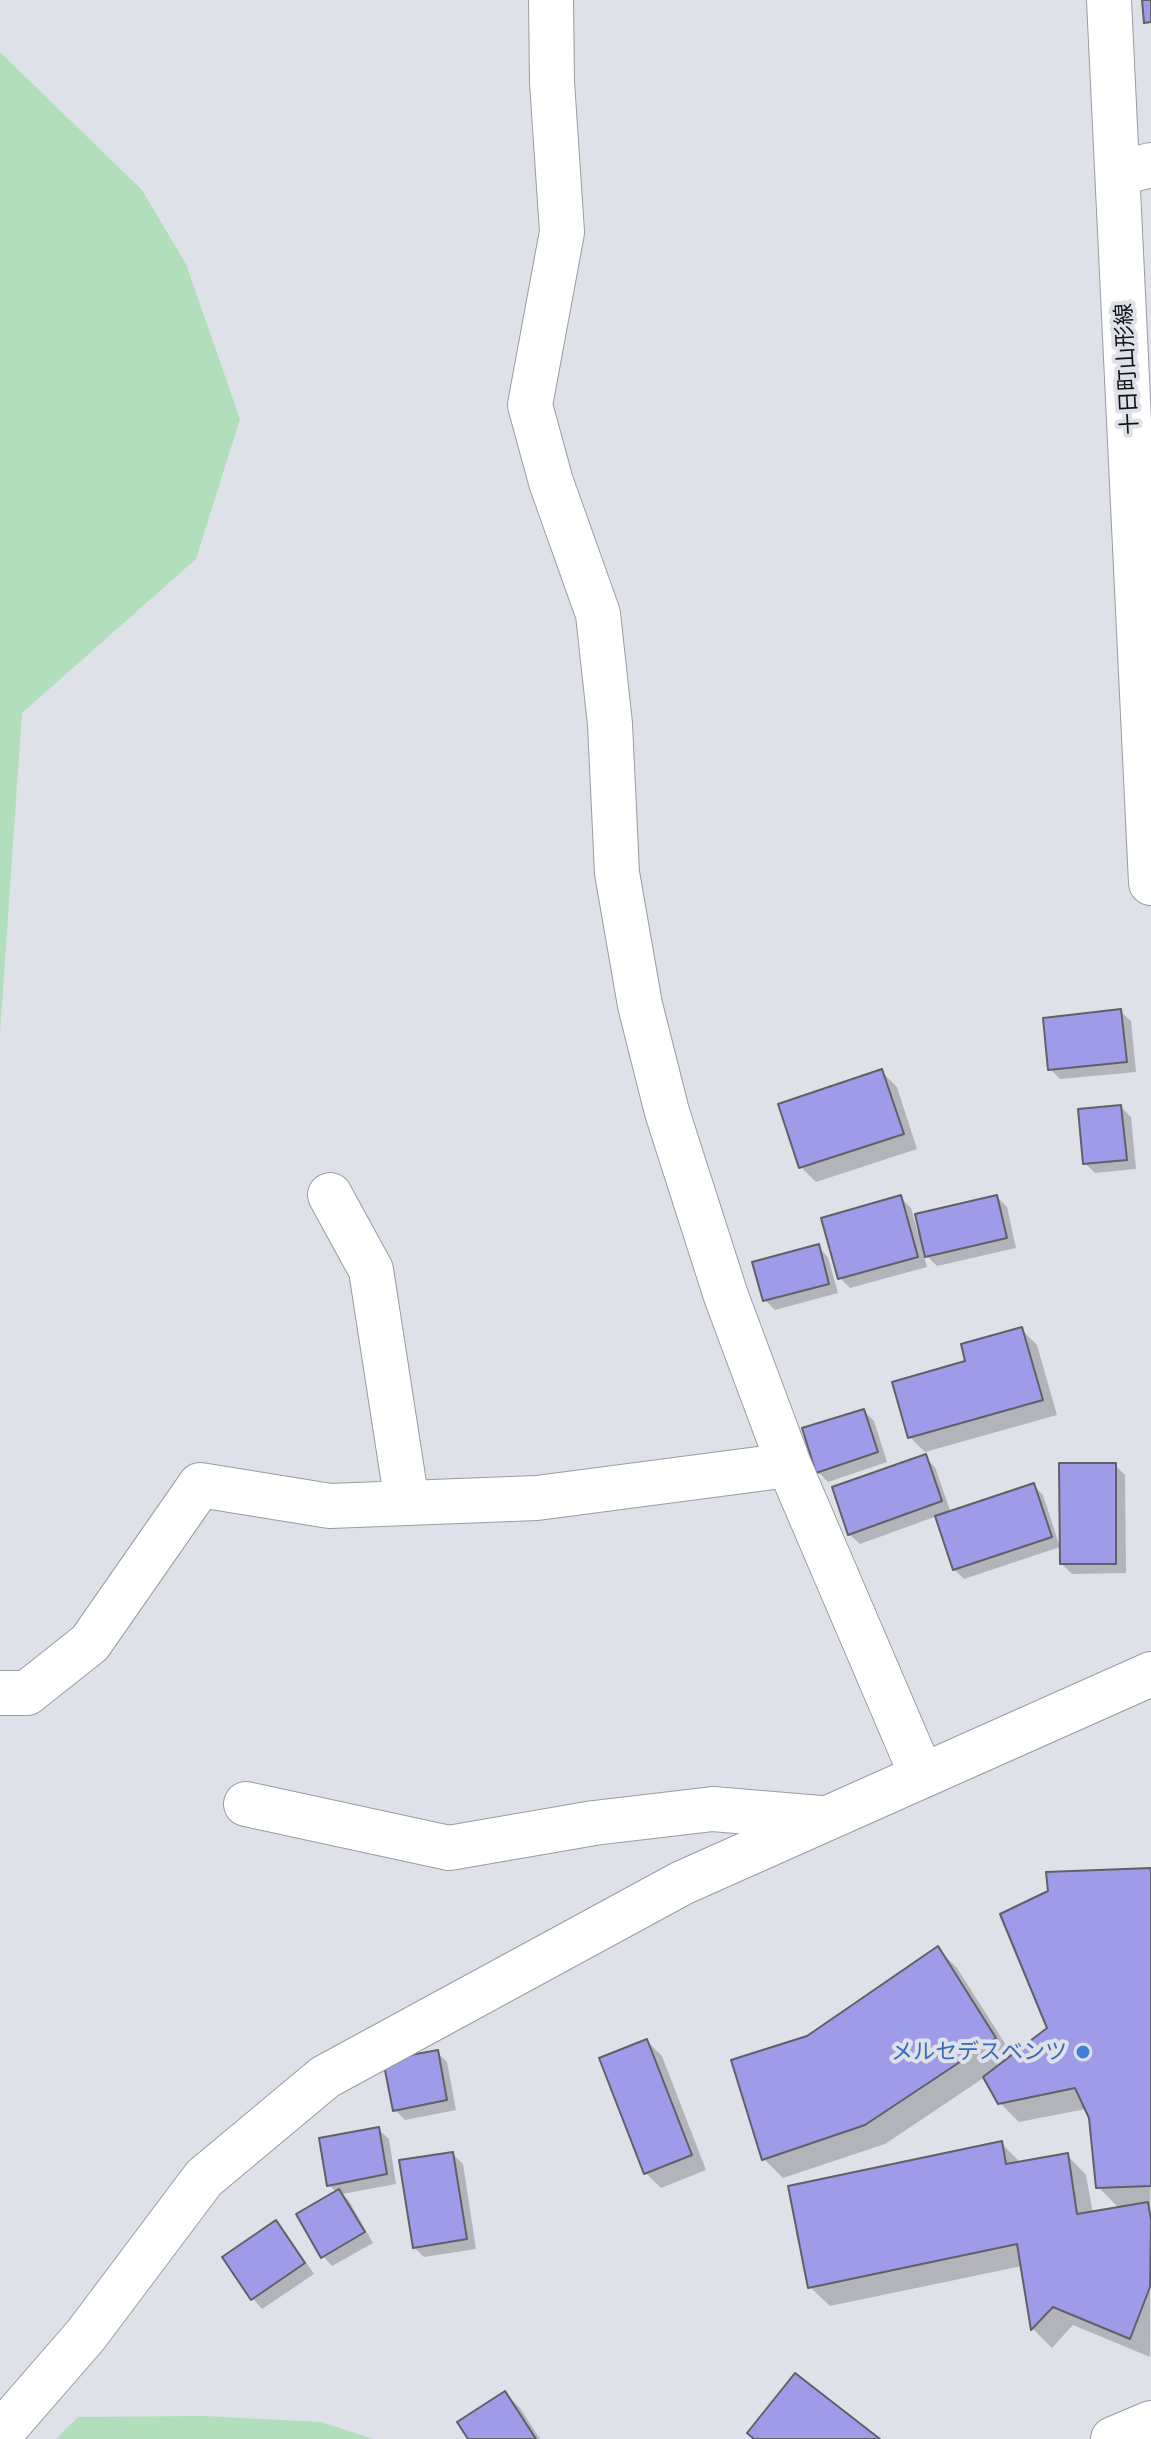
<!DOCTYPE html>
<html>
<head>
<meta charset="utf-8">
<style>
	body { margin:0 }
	canvas { display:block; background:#dee1e8 }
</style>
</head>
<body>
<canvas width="1151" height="2439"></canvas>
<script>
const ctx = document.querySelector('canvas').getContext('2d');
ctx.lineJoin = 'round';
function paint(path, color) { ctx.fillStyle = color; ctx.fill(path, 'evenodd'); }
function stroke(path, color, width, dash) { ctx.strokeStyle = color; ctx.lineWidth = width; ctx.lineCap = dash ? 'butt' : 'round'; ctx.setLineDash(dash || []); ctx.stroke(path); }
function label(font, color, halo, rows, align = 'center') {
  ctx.font = font + ' "Golos Text","Noto Sans JP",sans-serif'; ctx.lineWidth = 8; ctx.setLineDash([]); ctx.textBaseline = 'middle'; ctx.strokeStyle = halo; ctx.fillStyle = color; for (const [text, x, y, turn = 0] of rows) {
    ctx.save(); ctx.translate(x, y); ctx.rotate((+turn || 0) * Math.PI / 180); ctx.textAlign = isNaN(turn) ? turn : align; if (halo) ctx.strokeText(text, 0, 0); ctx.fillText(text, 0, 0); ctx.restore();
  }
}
paint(new Path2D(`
	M0 52 142 190 186 264 240 419 196 559 22 713 0 1033Z
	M205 2416 321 2422 373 2439H56L78 2417Z`), '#b2dfbb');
paint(new Path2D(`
	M1120 1011 1131 1021 1136 1072 1060 1079 1050 1069Z
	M882 1072 897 1087 917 1149 816 1182 801 1167Z
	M1121 1107 1131 1117 1136 1169 1095 1173 1085 1163Z
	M997 1197 1007 1207 1016 1248 937 1266 923 1252 927 1267 850 1288 840 1278 901 1198 911 1208 918 1233Z
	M818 1247 828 1257 838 1293 775 1310 765 1300Z
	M1022 1330 1037 1345 1057 1415 925 1452 910 1437 895 1383 967 1362Z
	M864 1411 874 1421 887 1462 828 1482 818 1472Z
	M925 1457 935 1467 951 1513 1033 1485 1043 1495 1060 1547 964 1579 954 1569 937 1516 860 1544 849 1534Z
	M1115 1465 1125 1475 1126 1573 1072 1574 1062 1564Z
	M1151 1870 1150 2357 1073 2325 1052 2348 1033 2329 1022 2266 830 2306 810 2287 1001 2143 1021 2163 1067 2155 1086 2175 1093 2214 1120 2209 1098 2187 1091 2118 1086 2109 1019 2122 1000 2103 985 2077 885 2144 783 2178 764 2159 808 2038 937 1948 957 1968 1013 2056 1049 2028Z
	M647 2041 662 2056 706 2170 661 2188 646 2173Z
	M437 2052 447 2062 456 2110 405 2120 395 2110Z
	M378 2129 389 2139 396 2184 342 2194 349 2201 373 2243 332 2266 323 2256 337 2193 329 2185Z
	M453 2154 463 2164 476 2249 424 2257 414 2247Z
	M276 2223 286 2233 314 2274 262 2309 253 2299 225 2258Z
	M505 2393 520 2408 540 2439H470Z`), '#0003');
const building = new Path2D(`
	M1142 0H1151V22L1144 23Z
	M1121 1009 1127 1062 1048 1070 1043 1018Z
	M882 1069 904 1134 799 1168 778 1104Z
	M1121 1105 1127 1160 1083 1164 1078 1109Z
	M901 1195 918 1257 838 1279 821 1218Z
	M997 1195 1007 1238 925 1257 915 1214Z
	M819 1244 829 1284 763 1301 752 1262Z
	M1022 1327 1043 1400 908 1438 892 1382 965 1361 961 1344Z
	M864 1409 878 1452 816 1473 802 1428Z
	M926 1454 942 1501 848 1535 832 1487Z
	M1059 1463H1116V1564H1060Z
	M1034 1483 1052 1537 953 1570 935 1516Z
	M1151 1868V2186L1096 2188 1089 2118 1075 2088 998 2104 983 2077 1047 2028 1000 1914 1048 1891 1046 1872Z
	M938 1946 996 2038 865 2125 762 2160 731 2060 807 2036Z
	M647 2039 692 2155 644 2174 599 2058Z
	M438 2050 447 2100 393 2111 383 2060Z
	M379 2127 387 2174 327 2186 319 2138Z
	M1002 2141 1006 2164 1068 2153 1077 2214 1148 2202 1151 2220 1150 2287 1130 2339 1053 2307 1031 2330 1017 2244 808 2288 788 2186Z
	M453 2152 467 2239 413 2248 399 2160Z
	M339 2189 365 2232 321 2258 296 2214Z
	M276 2220 305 2263 251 2300 222 2257Z
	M795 2373 880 2439H754L747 2433Z
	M505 2391 536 2439H468L457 2422Z`);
paint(building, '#9e9ce9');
stroke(building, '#606067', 2);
const minor = new Path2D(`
	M551 0 552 82 562 232 530 405 551 482 598 614 610 724 617 873 640 1005 667 1112 726 1296 789 1465 922 1776
	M1118 173 1151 165
	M330 1195 371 1270 407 1503
	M0 1693H27L90 1643 200 1485 330 1506 407 1503 537 1498 789 1465
	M246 1804 449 1848 594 1823 713 1809 820 1818
	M0 2434 86 2335 204 2178 325 2077 682 1883 1151 1674
	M1113 2439 1151 2423`);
const major = new Path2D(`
	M1109 0 1151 883`);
stroke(minor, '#9a9ca3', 46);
stroke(major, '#9a9ca3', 46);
stroke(minor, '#fff', 44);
stroke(major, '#fff', 44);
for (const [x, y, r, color] of [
	[1083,2052,8,"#3f7fe0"]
]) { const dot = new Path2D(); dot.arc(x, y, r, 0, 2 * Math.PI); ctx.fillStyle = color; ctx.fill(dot); stroke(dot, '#dee1e8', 3); }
label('22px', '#101113', '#dee1e8', [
	["十日町山形線",1127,369,-93]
]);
label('22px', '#366cbe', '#dee1e8', [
	["メルセデスベンツ",1067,2052]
], 'right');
</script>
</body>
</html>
